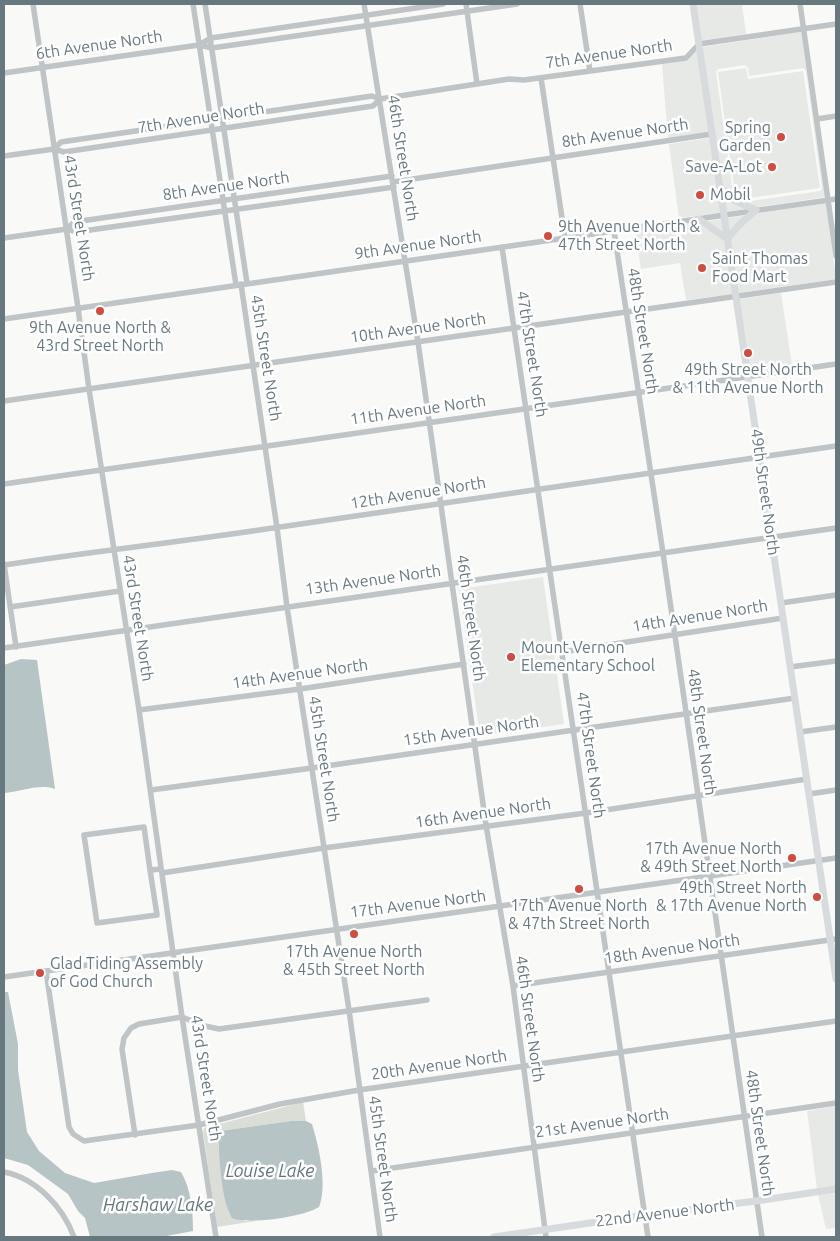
<!DOCTYPE html>
<html>
<head>
<meta charset="utf-8">
<style>
	body { margin:0 }
	#map { position:relative; width:840px; height:1241px; overflow:hidden; background:#f9f9f7; font-family:Ubuntu,sans-serif }
	canvas { display:block }
	.frame { position:absolute; inset:0; border:5px solid #67797f; pointer-events:none }
</style>
</head>
<body>
<div id="map">
<canvas width="840" height="1241"></canvas>
<div class="frame"></div>
</div>
<script>
const ctx = document.querySelector('canvas').getContext('2d');
ctx.lineJoin = 'round';
function paint(path, color) { ctx.fillStyle = color; ctx.fill(path, 'evenodd'); }
function stroke(path, color, width, dash) { ctx.strokeStyle = color; ctx.lineWidth = width; ctx.lineCap = dash ? 'butt' : 'round'; ctx.setLineDash(dash || []); ctx.stroke(path); }
function label(font, color, halo, rows, align = 'center') {
  ctx.font = font + ' Ubuntu,sans-serif'; ctx.lineWidth = 5; ctx.setLineDash([]); ctx.textBaseline = 'middle'; ctx.strokeStyle = halo; ctx.fillStyle = color; for (const [text, x, y, turn = 0] of rows) {
    ctx.save(); ctx.translate(x, y); ctx.rotate((+turn || 0) * Math.PI / 180); ctx.textAlign = isNaN(turn) ? turn : align; if (halo) ctx.strokeText(text, 0, 0); ctx.fillText(text, 0, 0); ctx.restore();
  }
}
paint(new Path2D(`
	M696 4H742L746 34 701 41Z
	M801 32 825 197 726 212 702 47ZM745 65 748 68 749 76 803 68 806 71 822 188 820 191 737 203 734 201 716 72 718 69Z
	M695 52H697L709 132 668 138 662 64 688 60Z
	M746 68 748 79 803 71 820 188 736 200 718 72Z
	M710 138 721 213 679 218 669 144Z
	M826 203 836 279 738 293 727 218Z
	M722 219 733 294 686 300 680 263 641 269 635 231Z
	M781 293 792 365 750 374 739 299Z
	M543 577 564 724 480 736 459 589Z
	M836 1106V1186L817 1189 807 1111Z
	M836 1193V1228L826 1229 818 1195Z`), '#e7e9e7');
paint(new Path2D(`
	M303 1102 306 1121H291L227 1130 218 1142 222 1180 229 1214 245 1221H256L217 1227 203 1132 204 1128Z`), '#daded7');
paint(new Path2D(`
	M21 659 37 660 55 789C40 783 20 792 4 793V665Z
	M4 992H8L18 1044V1070L27 1132 39 1151 65 1173 94 1183 152 1173 172 1170 181 1172C191 1189 193 1211 193 1231L161 1237H90L85 1218 78 1211 68 1194 28 1165 4 1158C4 1103 6 1047 4 992Z
	M291 1121H306L312 1124 314 1131C320 1151 327 1188 319 1207 303 1217 249 1225 232 1218 221 1201 219 1154 218 1134L221 1131 227 1130Z`), '#b7c4c5');
stroke(new Path2D(`
	M33 4 78 308 89 389 139 710 182 1017 216 1237
	M193 4 236 285
	M205 4 247 283
	M364 4 418 342 486 825 513 986 546 1237
	M466 4 477 84
	M580 4 590 71
	M800 4 836 256
	M199 45 212 48 517 4
	M4 73 199 45 211 38 443 4
	M541 78 565 238
	M817 119 836 116
	M54 149 61 142 372 96 380 99 509 79 524 80 686 58 699 44 836 24
	M4 156 54 149 64 152 373 106 380 99
	M393 182 712 134
	M67 229 74 222 392 176
	M614 231 663 553 762 1237
	M4 238 67 229 76 232 394 187
	M502 247 648 1237
	M241 284 277 528 287 607 349 1010 380 1237
	M4 319 836 199
	M4 401 836 282
	M4 484 836 364
	M4 564 16 647
	M4 565C96 551 188 541 280 527 466 500 651 472 836 446
	M781 603 836 595
	M10 607 120 591
	M4 648 836 528
	M562 652 783 618
	M790 667 836 661
	M139 710 300 689 464 664
	M800 732 836 727
	M151 790 312 768 795 698
	M809 794 836 790
	M150 870 144 827 84 835 97 923 157 915 150 870 161 869
	M162 873 324 848 586 813 807 779
	M46 971 69 1127 73 1134 84 1141 199 1125 280 1104 359 1090 836 1021
	M4 977 836 858
	M513 986 836 939
	M135 1135 122 1049 124 1038 131 1028 139 1024 182 1017 205 1026 219 1029 427 1000
	M372 1171 836 1103
	M4 1172C36 1178 63 1207 74 1237`), '#bfc4c6', 5.5);
stroke(new Path2D(`
	M693 4 836 979
	M720 187 735 201 756 210
	M699 219 727 239
	M727 239 740 224 756 210
	M494 1237 645 1215 756 1201 836 1189`), '#d7dbdd', 7);
for (const [x, y, r, color] of [
	[781,137,5,"#d04b40"],
	[772,167,5,"#d04b40"],
	[700,195,5,"#d04b40"],
	[548,236,5,"#d04b40"],
	[702,268,5,"#d04b40"],
	[100,311,5,"#d04b40"],
	[748,353,5,"#d04b40"],
	[511,657,5,"#d04b40"],
	[792,858,5,"#d04b40"],
	[579,889,5,"#d04b40"],
	[817,897,5,"#d04b40"],
	[354,934,5,"#d04b40"],
	[40,973,5,"#d04b40"]
]) { const dot = new Path2D(); dot.arc(x, y, r, 0, 2 * Math.PI); ctx.fillStyle = color; ctx.fill(dot); stroke(dot, '#fff', 2); }
label('16px', '#67797f', '#fff', [
	["6th Avenue North",99,45,-8],
	["7th Avenue North",609,54,-8],
	["7th Avenue North",201,118,-9],
	["8th Avenue North",625,133,-8],
	["46th Street North",403,158,81],
	["8th Avenue North",226,186,-8],
	["43rd Street North",79,218,81],
	["9th Avenue North",418,245,-8],
	["10th Avenue North",418,328,-8],
	["48th Street North",643,331,81],
	["47th Street North",532,354,81],
	["45th Street North",266,358,81],
	["11th Avenue North",418,410,-8],
	["49th Street North",765,492,82],
	["12th Avenue North",418,493,-9],
	["13th Avenue North",373,580,-8],
	["14th Avenue North",700,616,-9],
	["43rd Street North",138,618,81],
	["46th Street North",471,618,82],
	["14th Avenue North",300,674,-8],
	["15th Avenue North",471,731,-8],
	["48th Street North",702,732,82],
	["47th Street North",591,755,82],
	["45th Street North",324,759,81],
	["16th Avenue North",483,813,-8],
	["17th Avenue North",418,904,-7],
	["18th Avenue North",672,949,-8],
	["46th Street North",530,1019,82],
	["20th Avenue North",439,1065,-8],
	["43rd Street North",206,1078,81],
	["21st Avenue North",602,1123,-8],
	["48th Street North",760,1133,82],
	["45th Street North",383,1159,82],
	["22nd Avenue North",665,1213,-7]
]);
label('16px', '#67797f', '#fff', [
	["Spring",771,128,"right"],
	["Garden",771,146,"right"],
	["Save-A-Lot",762,167,"right"],
	["Mobil",710,195],
	["9th Avenue North &",558,227],
	["47th Street North",558,245],
	["Saint Thomas",712,259],
	["Food Mart",712,277],
	["9th Avenue North &",100,328,"center"],
	["43rd Street North",100,346,"center"],
	["49th Street North",748,370,"center"],
	["& 11th Avenue North",748,388,"center"],
	["Mount Vernon",521,648],
	["Elementary School",521,666],
	["17th Avenue North",782,849,"right"],
	["& 49th Street North",782,867,"right"],
	["49th Street North",807,888,"right"],
	["& 17th Avenue North",807,906,"right"],
	["17th Avenue North",579,906,"center"],
	["& 47th Street North",579,924,"center"],
	["17th Avenue North",354,952,"center"],
	["& 45th Street North",354,970,"center"],
	["Glad Tiding Assembly",50,964],
	["of God Church",50,982]
], 'left');
label('italic 18px', '#627678', '#fff', [
	["Louise Lake",270,1171],
	["Harshaw Lake",158,1205]
]);
</script>
</body>
</html>
